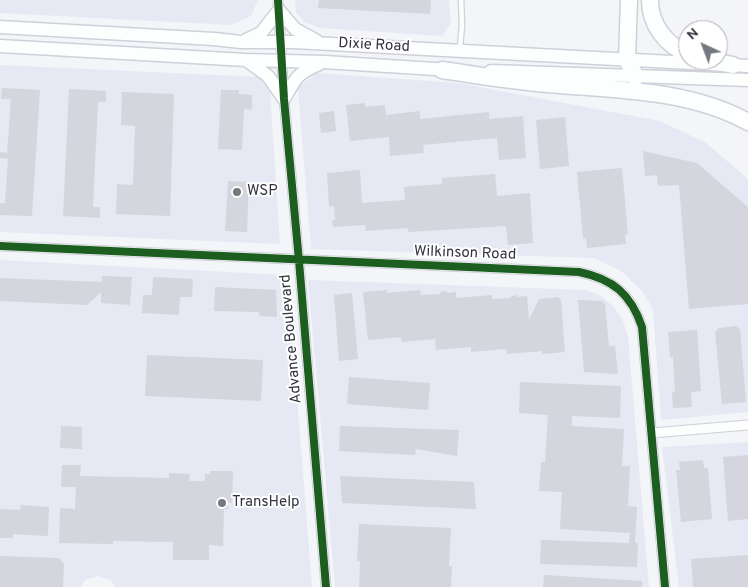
<!DOCTYPE html>
<html>
<head>
<meta charset="utf-8">
<style>
	body { margin:0 }
	#map { position:relative; width:748px; height:587px; overflow:hidden; background:#f4f5f9; font-family:Overpass,sans-serif }
	canvas { display:block }
	.north { position:absolute; left:678px; top:20px; width:50px; height:50px; box-sizing:border-box; background:#fff; border:1px solid #adaeb2; border-radius:50%; rotate:317deg; font-size:14px; font-weight:700; line-height:20px; text-align:center; color:#32343f }
	.north::after { content:''; display:block; margin:auto; width:18px; height:22px; background:#767880; clip-path:polygon(50% 0,100% 100%,50% 72%,0 100%) }
</style>
</head>
<body>
<div id="map">
<canvas width="748" height="587"></canvas>
<div class="north">N</div>
</div>
<script>
const ctx = document.querySelector('canvas').getContext('2d');
ctx.lineJoin = 'round';
function paint(path, color) { ctx.fillStyle = color; ctx.fill(path, 'evenodd'); }
function stroke(path, color, width, dash) { ctx.strokeStyle = color; ctx.lineWidth = width; ctx.lineCap = dash ? 'butt' : 'round'; ctx.setLineDash(dash || []); ctx.stroke(path); }
function label(font, color, halo, rows, align = 'center') {
  ctx.font = font + ' Overpass,sans-serif'; ctx.lineWidth = 4; ctx.setLineDash([]); ctx.textBaseline = 'middle'; ctx.strokeStyle = halo; ctx.fillStyle = color; for (const [text, x, y, turn = 0] of rows) {
    ctx.save(); ctx.translate(x, y); ctx.rotate((+turn || 0) * Math.PI / 180); ctx.textAlign = isNaN(turn) ? turn : align; if (halo) ctx.strokeText(text, 0, 0); ctx.fillText(text, 0, 0); ctx.restore();
  }
}
paint(new Path2D(`
	M0 0H258L251 16 232 25 0 13Z
	M295 0H449L451 23 442 36 320 28 305 22 296 13Z
	M0 65 258 77 270 90 280 244 0 232Z
	M317 73 458 83 660 121 706 143 748 179V412L661 420 653 309 642 291 621 271 594 258 311 249 298 88Z
	M0 260 284 275 292 334 312 587H116L110 580 98 576 85 580 80 587H0Z
	M308 280 586 290 601 296 614 307 623 321 628 337 649 587H335Z
	M748 442V587H679L662 447Z`), '#e6e8f3');
paint(new Path2D(`
	M319 0H431L430 14 318 8Z
	M2 88 40 90 32 216 0 215V203H5L8 159 0 158V152L7 153 11 99H1Z
	M69 89 106 91V102H98L93 207H100V218L63 216Z
	M221 90H239V94L252 95V110L244 109 242 150 218 149Z
	M122 92 174 94 170 216 116 214 117 184 133 185 135 126 121 125Z
	M365 103V107L385 105 386 115 420 111V119L489 112V119L523 116 526 158 499 160 497 138 423 145 424 153 390 156 389 137 350 141 346 105Z
	M334 111 336 131 321 133 319 113Z
	M565 117 569 166 540 169 536 120Z
	M643 151 697 163 748 207V304L689 309 679 185 658 186 657 175 645 176Z
	M622 168 628 234 625 235 626 244 587 248 586 238 583 239 577 172Z
	M360 170 362 203 405 200 404 187 442 184V178L495 174 497 196 530 193 533 243 508 245 506 226 408 232V228L366 231 365 225 333 227 332 220H335L334 206 329 207 327 173Z
	M228 181 249 182 247 232 225 231Z
	M102 276 132 277 130 305 101 303V292L87 305 0 301V278L102 282Z
	M153 277 193 279 192 297H180L179 315 142 313 143 295H152Z
	M215 287 276 290 277 317 259 316V312L214 311Z
	M387 290V293L420 290 421 295 440 294V292L447 291V293L456 292V298L492 295V299L511 298V296L517 295V297L527 296 529 320 539 299 558 297 561 300 565 352 542 354V351L507 354 506 349 471 352V347L436 350 435 339 402 342 401 337 368 340 363 292Z
	M352 293 358 359 339 361 334 295Z
	M578 300 602 301 605 304 609 346H615L618 374 584 372Z
	M736 326 740 329 746 402 722 404 715 332 719 328Z
	M697 330 701 391 691 392 692 407 673 408 672 392 675 391 673 357H670L668 332Z
	M147 355 263 360 261 401 145 396Z
	M349 377 430 383 428 410 347 404Z
	M520 382 621 386 620 418 572 416V426L624 429 622 466H630L628 506 637 507 635 543H638L637 567 540 564 541 540 629 543 630 533 560 529 562 492 539 491 541 462H545L548 415 519 413Z
	M61 426 82 427V449L60 448Z
	M340 426 459 430 457 456 416 449 415 455 339 451Z
	M748 455V519L728 521 723 457Z
	M703 460 704 468H708L712 519 681 522 676 470H680L679 462Z
	M62 465H81L80 476 169 478V473L190 474 189 481H205V474H210V471H233L232 503H228V509H224L223 546 209 545V560H173V542L113 541V544L59 543 60 508 75 509 76 487H61Z
	M340 476 474 482 476 509 342 503Z
	M21 505 49 507 48 536 13 534V538H0V509L20 510Z
	M359 524 451 528 449 566H452L451 587H359L360 561H357Z
	M748 555V587H693L691 559Z
	M0 556 59 558 64 564 63 587H0Z
	M544 575 642 581V587H543Z`), '#d4d5dd');
const service = new Path2D(`
	M460 48 462 24 461 0`);
const minor = new Path2D(`
	M278 0 284 99 299 261 326 587
	M0 246 579 272C613 279 631 294 642 327L665 587
	M652 433 748 425`);
const secondary = new Path2D(`
	M0 27 214 39 241 42H293L748 66
	M246 40 261 33 279 10 295 29 317 41
	M0 46 246 60 324 62 451 70
	M246 60 268 76 284 99
	M491 71 748 80
	M284 99C296 78 296 74 319 64`);
const motorway = new Path2D(`
	M629 0 627 60 636 77
	M650 0C650 25 666 45 688 54
	M706 60 733 65
	M442 70C477 75 512 81 548 84 614 90 688 89 748 122`);
stroke(service, '#cfd0d9', 7);
stroke(minor, '#cfd0d9', 11);
stroke(secondary, '#cfd0d9', 15);
stroke(motorway, '#cfd0d9', 19);
stroke(service, '#fdfefe', 4.5);
stroke(minor, '#fdfefe', 9);
stroke(secondary, '#fdfefe', 12);
stroke(motorway, '#fdfefe', 16);
stroke(new Path2D(`
	M278 0 284 99 299 261 326 587
	M0 246 579 272C613 279 631 294 642 327L665 587`), '#1b5e20', 8);
for (const [x, y, r, color] of [
	[237,192,5,"#767880"],
	[222,503,5,"#767880"]
]) { const dot = new Path2D(); dot.arc(x, y, r, 0, 2 * Math.PI); ctx.fillStyle = color; ctx.fill(dot); stroke(dot, '#fff', 2); }
label('15px', '#32343f', '#fff', [
	["Dixie Road",374,46,3],
	["Wilkinson Road",465,254,2],
	["Advance Boulevard",292,339,-95]
]);
label('15px', '#32343f', '#fff', [
	["WSP",247,192],
	["TransHelp",232,503]
], 'left');
</script>
</body>
</html>
